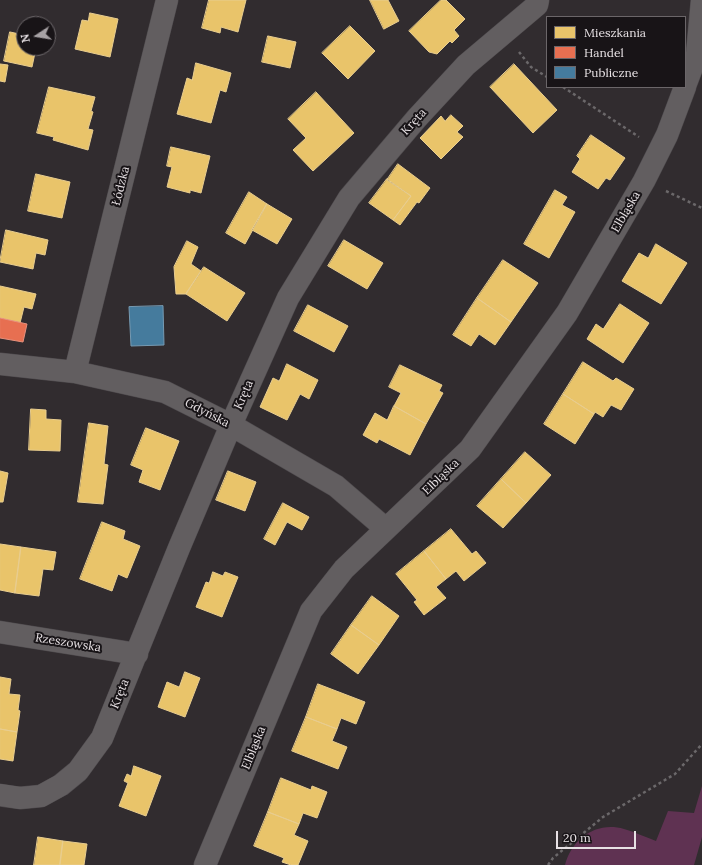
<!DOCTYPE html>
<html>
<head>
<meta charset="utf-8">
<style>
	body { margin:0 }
	#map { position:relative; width:702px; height:865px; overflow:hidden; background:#312c2f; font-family:Lora,serif }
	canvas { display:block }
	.legend { position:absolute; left:546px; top:16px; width:140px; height:72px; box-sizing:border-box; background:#181417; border:1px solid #6b6669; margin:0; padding:5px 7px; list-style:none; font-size:12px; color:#e7e1e4 }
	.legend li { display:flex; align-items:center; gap:8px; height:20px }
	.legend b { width:20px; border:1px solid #6b6669 }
	.north { position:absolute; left:16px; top:16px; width:40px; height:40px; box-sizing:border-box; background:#181417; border:1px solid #6b6669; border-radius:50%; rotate:258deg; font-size:11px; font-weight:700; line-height:16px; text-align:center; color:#e7e1e4 }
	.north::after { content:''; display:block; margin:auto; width:14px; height:18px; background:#a7a2a5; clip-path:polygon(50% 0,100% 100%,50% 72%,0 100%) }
	.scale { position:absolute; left:556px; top:831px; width:80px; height:18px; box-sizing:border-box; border:2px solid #e7e1e4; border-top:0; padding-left:5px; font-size:12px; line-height:14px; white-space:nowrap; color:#e7e1e4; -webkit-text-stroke:3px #181417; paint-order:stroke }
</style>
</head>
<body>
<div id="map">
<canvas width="702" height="865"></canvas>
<ul class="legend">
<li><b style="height:11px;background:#e9c46a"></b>Mieszkania</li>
<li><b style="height:11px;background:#e76f51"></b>Handel</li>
<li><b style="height:11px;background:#457b9d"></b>Publiczne</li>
</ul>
<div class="north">N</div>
<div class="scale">20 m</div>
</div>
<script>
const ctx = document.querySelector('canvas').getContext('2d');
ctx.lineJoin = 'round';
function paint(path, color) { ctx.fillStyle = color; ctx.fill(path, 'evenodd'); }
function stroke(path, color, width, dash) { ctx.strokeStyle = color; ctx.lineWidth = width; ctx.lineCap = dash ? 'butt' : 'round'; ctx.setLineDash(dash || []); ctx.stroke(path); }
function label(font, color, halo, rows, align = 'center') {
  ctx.font = font + ' Lora,serif'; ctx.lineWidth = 4; ctx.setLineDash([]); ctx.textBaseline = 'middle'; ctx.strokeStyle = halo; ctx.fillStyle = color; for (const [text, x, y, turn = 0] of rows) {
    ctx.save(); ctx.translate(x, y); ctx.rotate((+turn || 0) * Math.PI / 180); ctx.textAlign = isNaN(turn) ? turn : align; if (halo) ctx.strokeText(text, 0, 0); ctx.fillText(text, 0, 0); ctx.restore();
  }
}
paint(new Path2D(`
	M702 786V837L694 865H565C572 839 596 821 624 829 635 832 645 837 656 841L668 811 694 813Z`), '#5f3252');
const homes = new Path2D(`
	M209 0H246L238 32 221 27 220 33 202 28Z
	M370 0H388L399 21 384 29Z
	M441 0H446L465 19 454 30 459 36 452 43 450 41 437 54 429 52 409 31Z
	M90 13 118 19 110 57 75 49 82 20 88 21Z
	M350 26 375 51 348 79 322 53Z
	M10 32 24 35V48H36L32 67 4 61Z
	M268 36 296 42 290 68 262 62Z
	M196 63 231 73 226 92 220 90 211 123 177 114 187 78 192 80Z
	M0 64 8 65 5 82 0 81Z
	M514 64 557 110 533 133 490 87Z
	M49 87 95 97 91 111 93 112 88 129 93 130 88 150 53 140 54 137 37 133Z
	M316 92 354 133 313 171 293 150 306 138 288 119Z
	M451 115 463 126 457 132 463 137 441 159 420 138 441 116 445 121Z
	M591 135 625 158 610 180 606 178 598 189 572 172 580 159 577 156Z
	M171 147 210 156 201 193 190 190V193L167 187 172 167 167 166Z
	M398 164 430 188 419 203 417 202 400 225 393 220 411 196 387 180Z
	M36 174 70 182 62 218 28 211Z
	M387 179 411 196 393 220 369 203Z
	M555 190 567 197 562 205 575 212 549 258 524 244Z
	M249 192 267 204 245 244 226 233Z
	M267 204 292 219 277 244 252 230Z
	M6 230 48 240 45 255 36 253 33 269 0 262Z
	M344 240 383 263 367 289 328 266Z
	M187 241 198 247 191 264 201 271 186 294H176L174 267Z
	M656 244 687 263 661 304 622 281 639 253 648 258Z
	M503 260 538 283 511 322 477 298Z
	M204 267 245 293 227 321 186 294Z
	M0 286 36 294 32 309 24 307 20 323 0 318Z
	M477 298 511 322 495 345 479 334 471 346 453 335Z
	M620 304 649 323 623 363 587 339 596 324 603 329Z
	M308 305 348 326 334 352 294 331Z
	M583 362 613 381 616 378 634 389 621 410 611 405 603 417 595 412 594 414 563 394Z
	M287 364 318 380 309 399 300 394 287 420 260 407 273 378 279 381Z
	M400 365 442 385 439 391 443 393 426 424 394 406 401 393 389 387Z
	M563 394 594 414 575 444 544 424Z
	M394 406 426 424 410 455 379 439 377 443 363 435 375 413 387 420Z
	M31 409 46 410V419L61 420 60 451 29 450Z
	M89 423 108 426 104 464 108 465 103 504 78 502Z
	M146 428 179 441 160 490 139 482 143 470 131 465Z
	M525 452 551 475 526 503 501 479Z
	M0 471 8 473 3 502H0Z
	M228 471 256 482 245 511 216 500Z
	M501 479 526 503 503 528 477 506Z
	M283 503 309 517 302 530 287 522 275 545 264 539Z
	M102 522 125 531 123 539 140 546 127 578 118 574 112 591 80 579Z
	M451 529 472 554 476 551 486 563 464 581 456 571 446 579 424 551Z
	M0 544 21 547 15 593 0 590Z
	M21 547 56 552 53 570 43 569 39 596 15 593Z
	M424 551 446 579 436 587 446 598 424 615 414 602 417 600 396 574Z
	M213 572 223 576 225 572 238 577 222 617 196 607 206 582 209 583Z
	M372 596 399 616 379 645 351 625Z
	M351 625 379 645 358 674 331 654Z
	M185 672 200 678 185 717 158 707 167 682 179 687Z
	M0 677 11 679 9 694 20 695 18 710 20 711 17 732 0 729Z
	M318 684 365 702 356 724 341 718 337 729 306 717Z
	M306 717 337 729 332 741 347 747 338 769 292 751Z
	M0 729 17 732 13 761 0 759Z
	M134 766 161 776 146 816 119 806 128 783 124 781 127 774 131 776Z
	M281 778 311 790 312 786 327 792 317 818 303 813 299 824 268 812Z
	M268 812 299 824 294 835 308 841 298 865H291L282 862 284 858 254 846Z
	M38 837 63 841 60 865H34Z
	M63 841 87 844 84 865H60Z`);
paint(homes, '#e9c46a');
stroke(homes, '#e8cd8f', 1);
const shops = new Path2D(`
	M0 318 27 324 23 342 0 338Z`);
paint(shops, '#e76f51');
stroke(shops, '#e7917d', 1);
const public = new Path2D(`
	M163 306 164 345 131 346 129 307Z`);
paint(public, '#457b9d');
stroke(public, '#769ab2', 1);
const street = new Path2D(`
	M685 86 697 54 702 0
	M0 364 75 372 165 392 231 425 336 486 386 529
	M75 372 167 0
	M0 632 137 654
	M0 795 20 798 41 796 61 785 78 771 102 738 179 548 231 425 288 298 349 198 417 118 466 65 537 5 538 0
	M205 865 311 611 344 569 470 449 567 313 644 181 667 135 685 87`);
stroke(street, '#4e4a4d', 23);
stroke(new Path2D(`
	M519 52 531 67 547 77
	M563 87 639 137
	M666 191 702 208
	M548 865 553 858 603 817 675 774 702 744`), '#6b686a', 2.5, [3, 3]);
stroke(street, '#625e60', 22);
label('12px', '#e7e1e4', '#181417', [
	["Kręta",414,122,-48],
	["Łódzka",121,186,-76],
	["Elbląska",626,212,-60],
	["Kręta",244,395,-66],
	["Gdyńska",207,413,27],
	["Elbląska",441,477,-44],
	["Rzeszowska",68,643,9],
	["Kręta",120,694,-68],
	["Elbląska",254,748,-68]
]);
</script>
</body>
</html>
